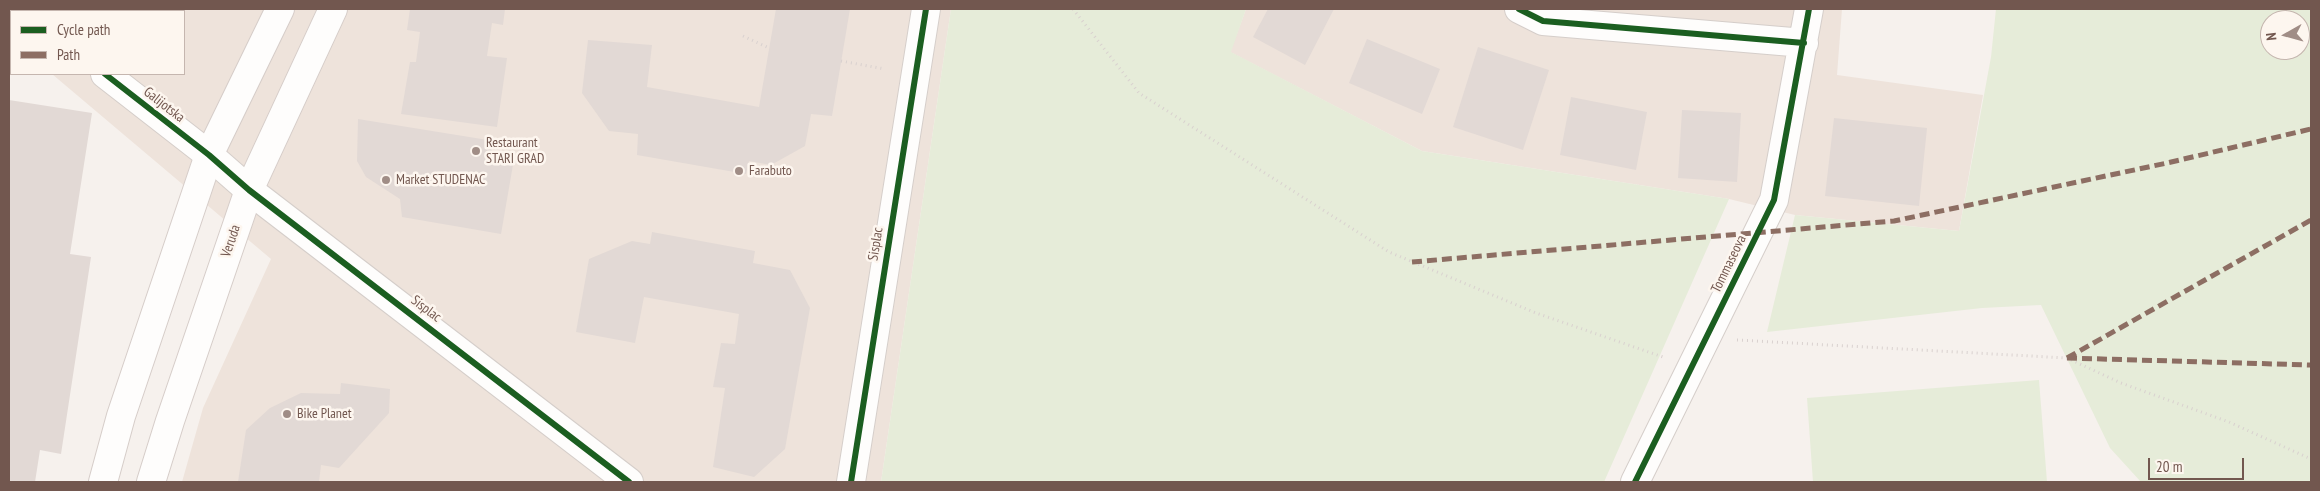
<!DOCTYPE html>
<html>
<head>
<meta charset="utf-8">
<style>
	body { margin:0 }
	#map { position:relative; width:2320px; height:491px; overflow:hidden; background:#f6f1ed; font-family:"PT Sans Narrow",sans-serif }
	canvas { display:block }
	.frame { position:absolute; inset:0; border:10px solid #72574f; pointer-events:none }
	.legend { position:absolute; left:10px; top:10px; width:175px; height:65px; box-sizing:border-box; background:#fdf6ef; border:1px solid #c5b6af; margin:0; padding:6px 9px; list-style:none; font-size:15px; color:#72574f }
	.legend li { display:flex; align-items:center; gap:10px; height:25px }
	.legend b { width:25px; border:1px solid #c5b6af }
	.north { position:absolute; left:2260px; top:10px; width:50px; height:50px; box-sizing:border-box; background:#fdf6ef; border:1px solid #c5b6af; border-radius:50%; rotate:263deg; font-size:14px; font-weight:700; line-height:20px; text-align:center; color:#72574f }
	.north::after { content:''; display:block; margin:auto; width:18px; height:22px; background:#a08d86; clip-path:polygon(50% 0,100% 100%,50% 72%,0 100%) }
	.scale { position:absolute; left:2148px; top:458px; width:96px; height:22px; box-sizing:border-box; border:2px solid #72574f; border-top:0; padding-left:6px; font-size:15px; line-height:18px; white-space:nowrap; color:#72574f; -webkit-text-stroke:4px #fdf6ef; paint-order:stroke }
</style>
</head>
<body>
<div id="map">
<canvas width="2320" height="491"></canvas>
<div class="frame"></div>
<ul class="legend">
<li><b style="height:6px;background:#1b5e20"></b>Cycle path</li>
<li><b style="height:6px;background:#8d6e63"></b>Path</li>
</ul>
<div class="north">N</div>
<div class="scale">20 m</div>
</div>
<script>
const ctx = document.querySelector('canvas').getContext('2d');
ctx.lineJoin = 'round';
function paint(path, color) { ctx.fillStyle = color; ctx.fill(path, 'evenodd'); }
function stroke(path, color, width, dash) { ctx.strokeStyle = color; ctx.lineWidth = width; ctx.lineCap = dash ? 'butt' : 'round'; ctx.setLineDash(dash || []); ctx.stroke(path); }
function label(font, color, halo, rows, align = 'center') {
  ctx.font = font + ' "PT Sans Narrow",sans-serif'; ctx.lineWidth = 5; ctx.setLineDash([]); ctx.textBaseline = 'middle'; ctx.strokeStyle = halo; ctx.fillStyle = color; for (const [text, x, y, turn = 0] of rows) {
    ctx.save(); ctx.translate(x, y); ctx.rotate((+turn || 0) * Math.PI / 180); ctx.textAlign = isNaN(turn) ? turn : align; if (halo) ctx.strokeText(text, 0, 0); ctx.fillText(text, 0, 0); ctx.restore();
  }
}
paint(new Path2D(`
	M9 9H951L881 482H182L203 408 271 259 52 74H184V11H11V39L9 37Z
	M1246 9H1842L1837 75 1983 95 1959 231 1795 215 1729 199 1422 151 1230 52Z`), '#eee3db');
paint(new Path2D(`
	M951 9H1246L1231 52 1422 151 1729 199 1604 482H881Z
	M1996 9H2311V482H2141L2110 448 2041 305 1982 308 1767 332 1795 215 1959 231 1991 57ZM2270 20H2300V50H2270Z
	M2039 380 2047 482H1813L1807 398Z`), '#e6ecd9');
paint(new Path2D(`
	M410 9H505L503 25 492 23 487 56 507 58 497 127 401 114 410 62H416L420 32 407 30Z
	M776 9H850L832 116 811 114 805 146 771 165 749 161 746 174 637 155 638 134 609 131 582 93 588 40 652 45 647 87 759 107Z
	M1268 9H1334L1305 65 1253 37Z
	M1367 39 1440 69 1422 114 1349 83Z
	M1478 47 1549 70 1523 150 1453 127Z
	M1571 97 1647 112 1636 170 1560 155Z
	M9 100 92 113 70 254 91 257 61 454 40 450 35 482H9Z
	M1682 110 1741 113 1737 182 1678 178Z
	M1834 118 1927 128 1919 206 1825 196Z
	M358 119 494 141 491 155 514 159 501 234 402 217 400 199 366 177 357 161Z
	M652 232 755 251 753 263 790 270 810 308 785 449 754 477 713 467 725 388 713 387 721 343 735 344 739 314 644 297 635 343 576 332 589 259 632 241 650 244Z
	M341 383 390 389 389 413 339 468 321 465 319 482H238L246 430 270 408 301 393 340 394Z`), '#e2d9d5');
const street = new Path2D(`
	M21 9 24 11
	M1519 9 1543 21 1804 43
	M105 74 209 155 249 190 629 482
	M851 482 926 9
	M1635 482 1774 200 1809 9`);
const secondary = new Path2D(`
	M103 482 121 416 209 155 280 9
	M151 482 170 421 249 190 333 9`);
stroke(street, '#d5ceca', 30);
stroke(secondary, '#d6cdc9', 30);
stroke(new Path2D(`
	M1073 9 1139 93 1389 252 1536 313 1663 357
	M743 36 769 48
	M841 61 885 69
	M1737 340 2067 358 2121 383 2229 422 2311 459`), '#d9d1cf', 3, [1, 4]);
stroke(street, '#fefdfc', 28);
stroke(secondary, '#fefdfc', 28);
stroke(new Path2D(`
	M1412 262 1894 221 2167 163 2311 129
	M2067 358 2311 220
	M2067 358 2311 365`), '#8d6e63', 5, [10, 5]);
stroke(new Path2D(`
	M1519 9 1543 21 1804 43
	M105 74 209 155 249 190 629 482
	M851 482 926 9
	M1635 482 1774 200 1809 9`), '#1b5e20', 6);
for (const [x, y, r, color] of [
	[476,151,5,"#a08d86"],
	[739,171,5,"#a08d86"],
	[386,180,5,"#a08d86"],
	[287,414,5,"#a08d86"]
]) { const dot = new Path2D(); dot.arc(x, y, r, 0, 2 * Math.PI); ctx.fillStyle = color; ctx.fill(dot); stroke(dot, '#fdf6ef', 2); }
label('14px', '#72574f', '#fdf6ef', [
	["Galijotska",164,105,38],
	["Veruda",231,241,-71],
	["Sisplac",876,244,-81],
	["Tommaseova",1729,264,-64],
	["Sisplac",426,309,37]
]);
label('14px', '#72574f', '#fdf6ef', [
	["Restaurant",486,143],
	["STARI GRAD",486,159],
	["Farabuto",749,171],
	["Market STUDENAC",396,180],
	["Bike Planet",297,414]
], 'left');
</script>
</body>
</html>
